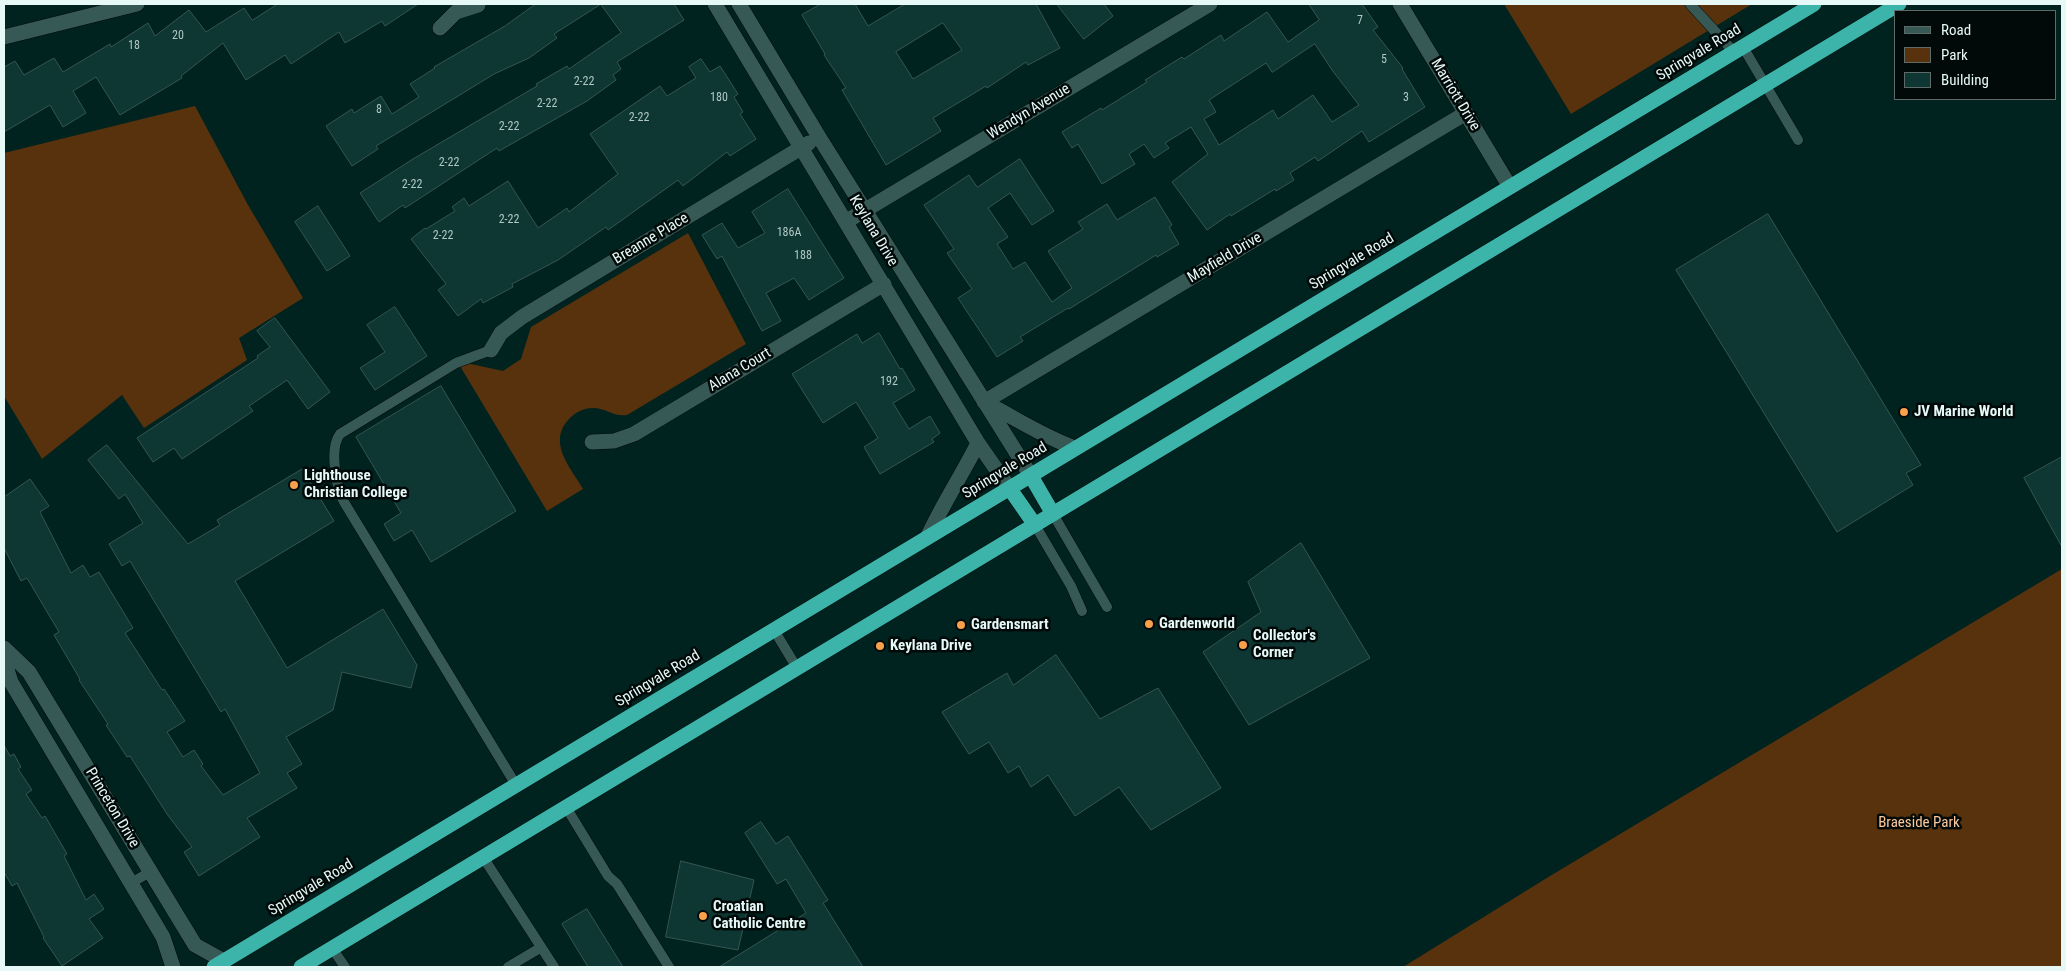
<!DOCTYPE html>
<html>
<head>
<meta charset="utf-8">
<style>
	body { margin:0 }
	#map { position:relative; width:2066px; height:971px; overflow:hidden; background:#012320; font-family:"Roboto Condensed",sans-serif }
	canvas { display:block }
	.frame { position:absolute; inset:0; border:5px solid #e6f9f6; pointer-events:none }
	.legend { position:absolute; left:1894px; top:10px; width:162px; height:90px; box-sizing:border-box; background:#010a08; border:1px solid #5d6a67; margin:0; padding:6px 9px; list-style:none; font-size:15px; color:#e6f9f6 }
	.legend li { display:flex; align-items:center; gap:10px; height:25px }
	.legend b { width:25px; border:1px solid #5d6a67 }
</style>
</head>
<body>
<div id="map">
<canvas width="2066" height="971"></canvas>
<div class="frame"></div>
<ul class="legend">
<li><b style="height:6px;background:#375955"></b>Road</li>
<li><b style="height:14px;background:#58320c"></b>Park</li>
<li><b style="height:14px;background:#0e3733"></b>Building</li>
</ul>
</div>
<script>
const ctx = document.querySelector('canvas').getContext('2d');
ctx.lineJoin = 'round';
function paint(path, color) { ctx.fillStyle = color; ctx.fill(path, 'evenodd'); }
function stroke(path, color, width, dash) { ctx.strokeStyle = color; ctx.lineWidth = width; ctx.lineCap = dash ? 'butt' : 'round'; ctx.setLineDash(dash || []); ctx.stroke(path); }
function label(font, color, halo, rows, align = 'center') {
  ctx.font = font + ' "Roboto Condensed",sans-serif'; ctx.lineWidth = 5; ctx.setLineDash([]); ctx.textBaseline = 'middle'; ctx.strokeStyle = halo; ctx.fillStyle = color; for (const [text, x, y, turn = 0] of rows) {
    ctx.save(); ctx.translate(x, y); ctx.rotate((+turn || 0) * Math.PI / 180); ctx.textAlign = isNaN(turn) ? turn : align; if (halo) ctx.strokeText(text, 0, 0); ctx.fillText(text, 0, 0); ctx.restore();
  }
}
paint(new Path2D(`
	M1504 4H1752L1571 114Z
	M195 106 248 205 303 298 239 338 247 360 144 428 122 395 42 459 4 396V153Z
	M688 233 746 344 627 415C614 417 606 408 593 408 583 408 576 412 569 419 547 442 570 467 583 489L547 511 457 361 503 371 521 359 531 327Z
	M2062 569V967H1403L1550 876Z`), '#58320c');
const building = new Path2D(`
	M278 4H418L385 26 382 21 345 43 339 32 291 64 285 55 246 80 223 43 181 76 182 78 120 115 96 77 73 91 86 113 63 127 50 105 4 132V67L15 61 24 75 54 58 63 72 110 44 111 47 148 23 155 36 189 10 206 32 244 8 252 20Z
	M536 4H601L554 34 557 38 529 58 494 74 445 104 376 146 378 149 352 166 326 126 352 109 354 113 381 96 392 114 419 97 410 84 435 68 434 67 505 26Z
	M601 4H674L684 20 617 62 621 69 613 75 616 80 587 101 499 151 497 148 405 208 403 205 379 222 360 193 413 159 537 86 536 84 567 66 569 69 621 33Z
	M821 4H855L868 26 905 4H1036L1060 48 1028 65 1026 62 987 88 986 86 933 118 941 131 886 165 842 90 846 88 824 55 825 54 802 15ZM943 23 962 50 913 79 896 52Z
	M1057 4H1104L1113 16 1084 39Z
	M1309 4H1362L1378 27 1373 30 1403 68 1402 69 1425 107 1369 142 1362 131 1318 161 1315 157 1290 173 1294 180 1276 191 1275 189 1231 216 1230 214 1207 230 1172 182 1208 154 1191 127 1165 143 1169 148 1154 158 1144 144 1129 154 1135 164 1102 184 1078 144 1072 148 1062 132 1101 108 1102 110 1147 82 1145 80 1182 57 1184 59 1221 35 1224 41 1267 12 1288 42 1319 20ZM1315 44 1332 70 1359 105 1332 122 1313 95 1278 119 1273 110 1219 145 1204 119 1216 112 1209 100 1266 63 1272 72Z
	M701 59 710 72 720 66 738 94 734 97 743 112 740 114 756 139 730 156 727 152 683 186 678 180 608 230 606 227 558 260 512 284 513 287 483 303 481 299 458 316 438 290 446 284 411 239 425 228 426 229 455 211 452 207 464 198 469 206 508 181 538 228 567 208 569 212 618 174 590 134 660 86 667 96 696 78 689 67Z
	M1020 159 1054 211 1032 225 1010 193 988 208 1008 237 997 244 1013 269 1025 262 1052 302 1072 288 1048 251 1083 229 1078 222 1107 204 1117 220 1155 197 1172 225 1169 227 1179 244 1157 257 1156 255 1069 309 1068 308 1020 337 1023 341 997 357 958 298 972 289 947 253 954 249 924 205 969 175 977 187Z
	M788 189 844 278 809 300 794 278 766 293 781 321 762 331 722 256 717 259 702 235 722 223 738 248 765 233 752 212Z
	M318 206 350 256 327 271 295 222Z
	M1768 214 1921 465 1906 473 1913 485 1837 532 1676 270Z
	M395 307 427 356 375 390 360 368 385 352 367 325Z
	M275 318 330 392 308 409 287 380 249 406 253 411 182 459 174 448 153 462 137 438 258 358 257 356 270 347 257 331Z
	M879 333 900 369 902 368 915 390 893 403 909 429 930 416 940 433 932 439 934 442 880 474 864 447 878 438 856 402 823 423 792 374 857 334 862 343Z
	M441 386 516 511 431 562 412 530 394 541 384 524 401 513 356 437Z
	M107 445 188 544 220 525 217 520 302 469 334 521 235 581 287 668 383 609 417 665 411 688 342 672 333 710 286 737 302 764 287 773 297 788 247 818 260 837 199 876 184 852 192 847 167 814 130 756 127 757 106 725 108 724 79 680 80 679 54 635 59 632 27 578 21 581 4 548V497L30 479 49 506 40 512 71 573 83 565 90 577 99 572 133 628 125 633 162 690 164 689 185 721 167 732 183 757 194 750 203 764 201 766 223 795 260 773 225 709 221 712 130 561 122 566 109 544 143 523 125 494 119 499 88 460Z
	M2062 457V547L2024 478Z
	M1301 543 1370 658 1249 725 1203 652 1261 612 1248 582Z
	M1056 655 1100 719 1158 688 1221 788 1151 830 1119 787 1075 816 1048 775 1031 787 1019 766 1008 773 989 742 969 754 942 712 1007 673 1013 685Z
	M4 745 10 756 14 754 21 767 18 769 32 790 26 794 42 818 45 816 67 854 64 856 86 900 94 894 104 909 89 919 103 938 62 966 43 938 44 937 17 883 12 886 4 872Z
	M761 822 776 844 788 836 828 900 823 903 863 967H719L806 913 786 879 777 884 745 833Z
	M681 861 754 880 738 950 666 937Z
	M587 909 623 967H588L562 924Z`);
paint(building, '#0e3733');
stroke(building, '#355652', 1);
const lane = new Path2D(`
	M1690 4 1734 52
	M1743 47 1798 140
	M491 350 456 363 340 434C329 448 336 487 344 502L516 785
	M1053 514 1107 607
	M1035 525 1071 586 1082 611
	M774 630 797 668
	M566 807 608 876 617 884 669 967
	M483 857 554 967
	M131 883 150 872
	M332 948 345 967
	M508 967 540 948`);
const street = new Path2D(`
	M715 4 978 443 1010 489
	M739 4 819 137 1031 476
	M1400 4 1510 187
	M440 28 456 12 478 5
	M4 37 137 4
	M847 221 1210 4
	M491 350 501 333 522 317 809 143
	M984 402 1466 113
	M986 403C1017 419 1042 436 1075 448
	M592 442 614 441 634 434 884 284
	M927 538C942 505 962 475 978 443
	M4 648 29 672 195 945 224 961
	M4 660 11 682 163 937 173 967`);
const highway = new Path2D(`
	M1031 476 1053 514
	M1010 489 1035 525
	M214 967 1814 4
	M301 967 1899 4`);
stroke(lane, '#000b09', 11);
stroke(street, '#000b09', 16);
stroke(highway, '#000b09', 16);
stroke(lane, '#375955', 10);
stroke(street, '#375955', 15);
stroke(highway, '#3cb4a9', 15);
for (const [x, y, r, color] of [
	[1904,412,5,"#f9a04c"],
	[294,485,5,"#f9a04c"],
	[1149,624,5,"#f9a04c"],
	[961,625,5,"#f9a04c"],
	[1243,645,5,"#f9a04c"],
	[880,646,5,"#f9a04c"],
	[703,916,5,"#f9a04c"]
]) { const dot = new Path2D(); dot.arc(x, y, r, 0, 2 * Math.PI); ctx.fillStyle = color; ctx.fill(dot); stroke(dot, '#010a08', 2); }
label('12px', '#b0c8c5', null, [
	["7",1360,21],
	["20",178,36],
	["18",134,46],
	["5",1384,60],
	["2-22",584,82],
	["180",719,98],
	["3",1406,98],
	["2-22",547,104],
	["8",379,110],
	["2-22",639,118],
	["2-22",509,127],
	["2-22",449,163],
	["2-22",412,185],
	["2-22",509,220],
	["186A",789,233],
	["2-22",443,236],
	["188",803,256],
	["192",889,382]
]);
label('15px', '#e6f9f6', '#010a08', [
	["Springvale Road",1699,53,-31],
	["Marriott Drive",1455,95,59],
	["Wendyn Avenue",1029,112,-31],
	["Keylana Drive",873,231,59],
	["Breanne Place",651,239,-31],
	["Mayfield Drive",1225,258,-31],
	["Springvale Road",1352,262,-31],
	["Alana Court",740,370,-31],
	["Springvale Road",1005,471,-31],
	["Springvale Road",658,679,-31],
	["Princeton Drive",112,808,59],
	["Springvale Road",311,888,-31]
]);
label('bold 15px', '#e6f9f6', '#010a08', [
	["JV Marine World",1914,412],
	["Lighthouse",304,476],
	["Christian College",304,493],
	["Gardenworld",1159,624],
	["Gardensmart",971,625],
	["Collector's",1253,636],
	["Corner",1253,653],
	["Keylana Drive",890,646],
	["Croatian",713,907],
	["Catholic Centre",713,924]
], 'left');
label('15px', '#fec79a', '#010a08', [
	["Braeside Park",1919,823]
]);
</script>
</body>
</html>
